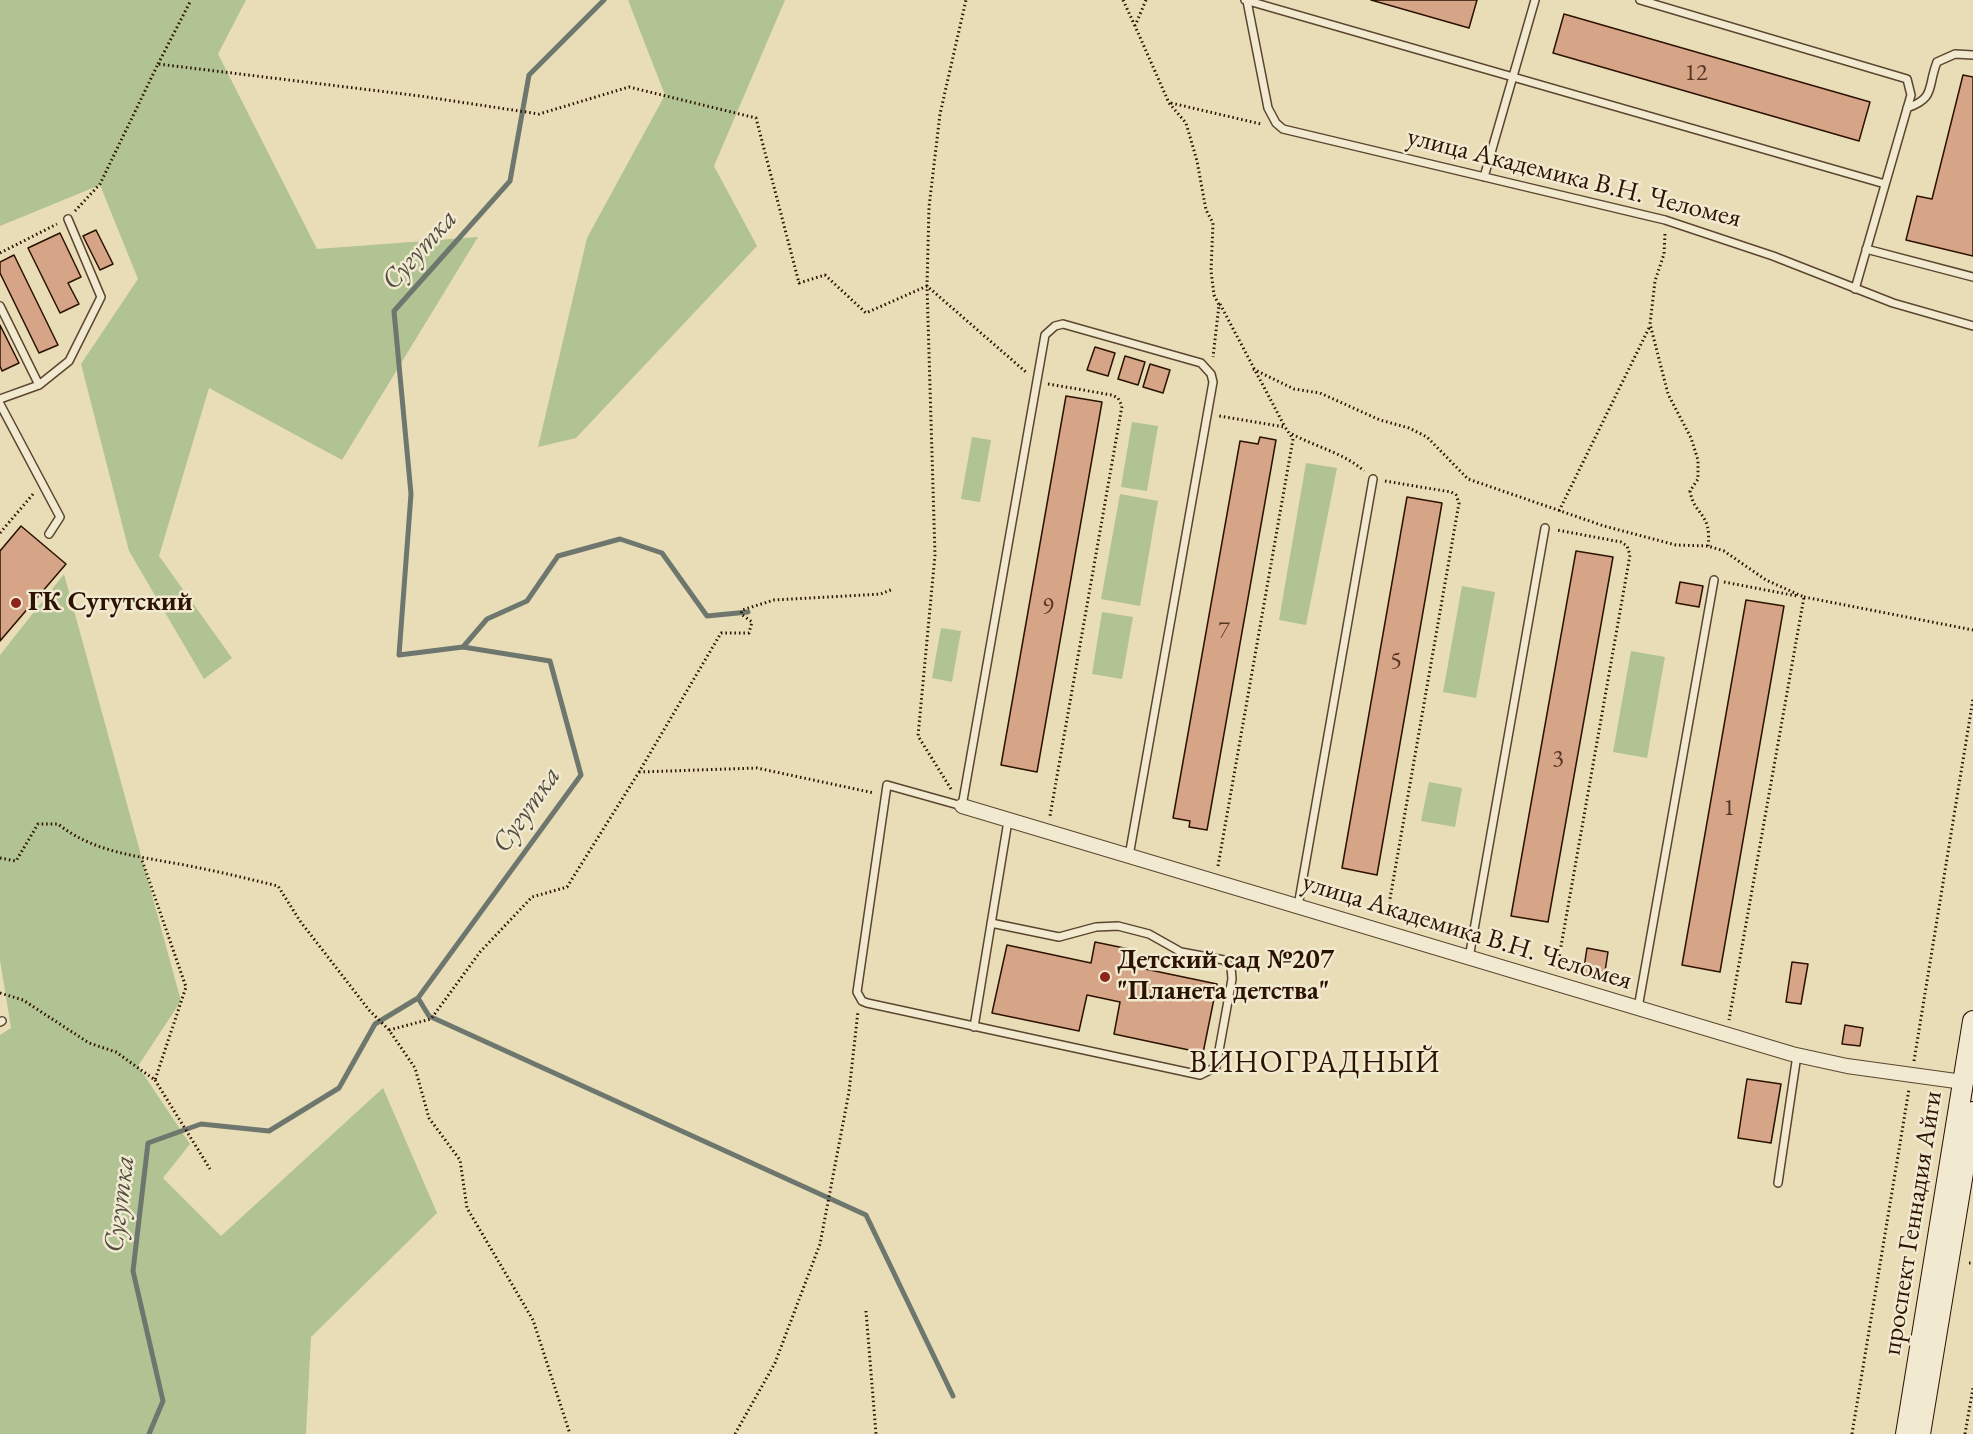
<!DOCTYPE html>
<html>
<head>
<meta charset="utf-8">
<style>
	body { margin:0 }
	canvas { display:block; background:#e9ddb7 }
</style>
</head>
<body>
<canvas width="1973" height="1434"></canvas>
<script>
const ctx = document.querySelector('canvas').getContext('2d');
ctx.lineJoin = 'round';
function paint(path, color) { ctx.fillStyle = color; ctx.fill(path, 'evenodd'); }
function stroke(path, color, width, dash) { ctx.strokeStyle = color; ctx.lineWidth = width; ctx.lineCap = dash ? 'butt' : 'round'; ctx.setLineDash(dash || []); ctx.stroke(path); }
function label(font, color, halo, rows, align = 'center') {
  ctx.font = font + ' "EB Garamond",serif'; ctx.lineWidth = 5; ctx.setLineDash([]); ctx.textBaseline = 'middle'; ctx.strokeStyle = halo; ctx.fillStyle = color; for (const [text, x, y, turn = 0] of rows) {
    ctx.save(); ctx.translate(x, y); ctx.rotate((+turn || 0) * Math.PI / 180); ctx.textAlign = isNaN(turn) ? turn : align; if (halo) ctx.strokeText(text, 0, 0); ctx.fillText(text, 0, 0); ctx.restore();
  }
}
paint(new Path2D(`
	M0 0H246L218 54 317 249 478 237 342 460 209 388 159 556 232 658 204 679 129 551 81 364 138 279 100 185 0 226Z
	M628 0H785L714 166 757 246 576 438 538 447 587 238 665 95Z
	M1132 422 1158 426 1147 491 1121 487Z
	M972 437 991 440 980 502 961 499Z
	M1306 463 1337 468 1306 625 1279 620Z
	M1120 494 1158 501 1140 606 1101 599Z
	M64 574 181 1001 138 1066 190 1144 163 1178 221 1236 383 1088 437 1213 311 1337 306 1434H0V1035L11 1028 0 960V655Z
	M1462 586 1495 592 1476 698 1443 692Z
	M1102 612 1133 617 1122 679 1092 674Z
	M941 628 961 631 952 682 932 678Z
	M1631 651 1665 657 1647 758 1613 752Z
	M1429 782 1462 788 1455 827 1421 821Z`), '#b1c293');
stroke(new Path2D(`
	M463 647 487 619 527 601 558 556 620 539 662 553 707 616 748 612
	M418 998 429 1016 866 1215 953 1396
	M149 1434 163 1401 133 1271 148 1143 201 1124 269 1131 339 1088 375 1024 418 998 581 775 550 661 463 647 399 655 411 494 394 311 510 181 529 75 604 0`), '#6e776e', 5);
const building = new Path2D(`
	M1371 0H1477L1469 28Z
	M1564 14 1870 102 1859 141 1553 53Z
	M1963 75 1973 77V256L1906 240 1917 196 1932 199Z
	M96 230 113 264 100 270 83 236Z
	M60 233 81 277 68 283 79 304 60 313 28 248Z
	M14 255 58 345 39 353 0 273V262Z
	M0 325 19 363 2 371 0 366Z
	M1095 347 1115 353 1108 376 1087 370Z
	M1125 356 1145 362 1138 385 1118 379Z
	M1150 364 1170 370 1163 393 1143 387Z
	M1066 396 1102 402 1037 772 1001 765Z
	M1260 437 1276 440 1207 830 1189 827 1190 821 1173 818 1240 441 1258 444Z
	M1407 497 1442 503 1377 875 1342 868Z
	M21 526 66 564 0 641V551Z
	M1576 551 1613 557 1548 922 1511 916Z
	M1680 582 1703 586 1699 607 1676 603Z
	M1746 600 1784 606 1720 972 1682 965Z
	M1095 942 1129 949 1126 965 1217 984 1203 1053 1114 1034 1120 1002 1087 995 1079 1031 992 1013 1007 945 1091 963Z
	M1587 948 1608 952 1604 978 1583 974Z
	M1792 962 1808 964 1801 1004 1786 1002Z
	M1845 1025 1863 1028 1860 1046 1842 1044Z
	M1747 1079 1781 1084 1771 1143 1738 1138Z`);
paint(building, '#d6a487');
stroke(building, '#2c1201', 1.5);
const lane = new Path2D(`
	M1245 0 1885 184
	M1640 0 1907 79 1911 95 1855 289
	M1247 1 1268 108 1276 123 1283 129 1665 220 1773 256 1893 303 1973 326
	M1907 108C1936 98 1927 87 1937 62L1955 54 1973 55
	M1484 177 1535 0
	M1866 249 1973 277
	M0 306 39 385
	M0 399 39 385 69 361 101 297 68 219
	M0 404 60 517 49 534
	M1298 906 1373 479
	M991 923 1059 937 1096 927 1118 926 1149 934 1181 952 1224 960 1231 967 1232 979 1216 1067 1200 1075 867 1003 862 1001 857 992 887 785 962 806 1045 335 1055 326 1063 324 1201 363 1211 374 1213 382 1129 856
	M1469 958 1545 528
	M1638 1008 1714 580
	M0 1022 2 1021
	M974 1027 1008 821
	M1778 1183 1797 1055`);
const street = new Path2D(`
	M962 806 1792 1054 1847 1066 1963 1082`);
const secondary = new Path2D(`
	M1906 1434 1973 1021
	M1920 1434 1973 1112`);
stroke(lane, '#5b452e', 10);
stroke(street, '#5b452e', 16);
stroke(secondary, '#2c1201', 22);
stroke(new Path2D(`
	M1123 0 1135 26
	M1146 0 1135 26 1169 103 1186 123 1197 161 1206 210 1213 223 1211 271 1214 295 1219 305 1213 357
	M158 64 191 0
	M1171 103 1261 124
	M75 211 100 184 158 64 420 96 539 114 629 87 756 118 799 283 825 275 866 313 927 286 1027 373
	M1665 234 1664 254 1655 281 1650 324 1668 394 1691 438 1698 460V479L1690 491C1694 516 1712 512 1708 546
	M0 253 57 224
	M1220 304 1285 427
	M1253 369 1294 389 1320 393 1380 420 1409 428 1427 437 1468 479 1604 526 1676 545 1708 546 1724 551 1766 580 1804 597 1729 1020
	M1048 384 1112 395 1118 398 1122 406 1050 816
	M1292 434C1316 447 1344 453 1364 471
	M1385 481 1451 492 1456 495 1459 503 1387 916
	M1559 511 1650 326
	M0 533 34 493
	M1724 582 1797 596
	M1804 597 1973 630
	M639 772 757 768 874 793
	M951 789 918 736 935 555 927 286 929 207 940 114 966 0
	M0 858 16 861 38 824H58C93 852 136 856 179 864 212 870 245 878 278 886L300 921 369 1010 389 1030 415 1068 429 1118 460 1160 467 1208 533 1320 570 1434
	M1218 866 1293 439 1285 427 1219 416
	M1557 969 1630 555 1627 546 1621 542 1557 530
	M0 993 23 1000 89 1043 116 1052 155 1080 186 987 142 860
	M389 1030 431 1019 480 952 532 897 567 887 639 772 721 633H749L752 622 741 614 742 610 774 600 881 594 893 589
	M1914 1061 1973 699
	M155 1080 210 1169
	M1969 1263H1973
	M866 1311 876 1434
	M735 1434 775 1363 820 1244 849 1092 858 1011
	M1852 1434 1909 1089
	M1965 1434 1973 1388`), '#2c1201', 3, [1.5, 3]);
stroke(lane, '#f1e9d0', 7);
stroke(street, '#f1e9d0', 14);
stroke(secondary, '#f1e9d0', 20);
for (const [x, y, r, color] of [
	[16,603,6,"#8f2418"],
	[1105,977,6,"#8f2418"]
]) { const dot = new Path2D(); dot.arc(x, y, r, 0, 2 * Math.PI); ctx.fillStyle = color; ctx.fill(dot); stroke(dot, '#f1e9d0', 2); }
label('24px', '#563622', null, [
	["12",1696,73],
	["9",1048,607],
	["7",1224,631],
	["5",1396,661],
	["3",1558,759],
	["1",1729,808]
]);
label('27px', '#2c1201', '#f1e9d0', [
	["улица Академика В.Н. Челомея",1574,178,14],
	["улица Академика В.Н. Челомея",1467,932,17],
	["проспект Геннадия Айги",1913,1223,-81]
]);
label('bold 27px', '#2c1201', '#f1e9d0', [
	["ГК Сугутский",28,603],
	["Детский сад №207",1117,961],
	["\"Планета детства\"",1117,992]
], 'left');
label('italic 28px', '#524d40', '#f1e9d0', [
	["Сугутка",420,250,-48],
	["Сугутка",527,810,-55],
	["Сугутка",120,1204,-83]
]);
ctx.letterSpacing = '1.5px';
label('30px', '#2c1201', '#f1e9d0', [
	["ВИНОГРАДНЫЙ",1315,1064]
]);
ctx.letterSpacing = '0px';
</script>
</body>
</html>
